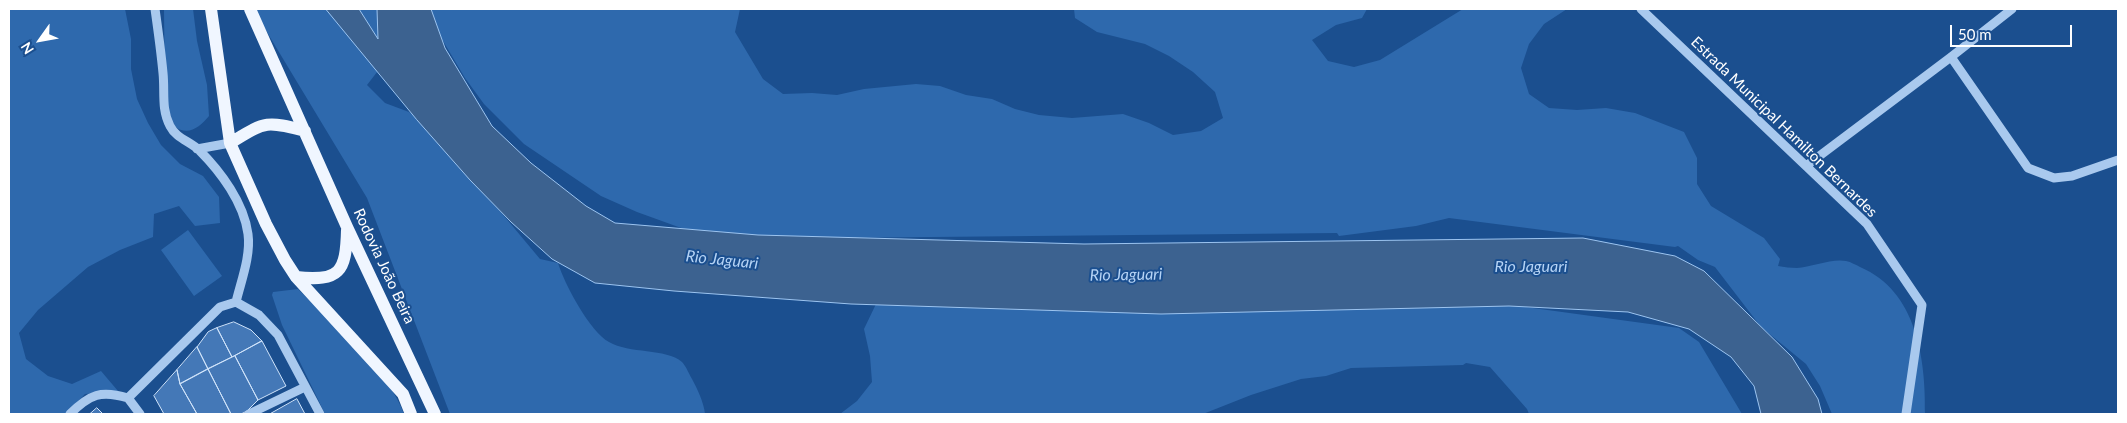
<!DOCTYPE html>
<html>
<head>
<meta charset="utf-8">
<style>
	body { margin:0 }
	#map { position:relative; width:2127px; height:423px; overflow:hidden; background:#1b4f8f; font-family:Lato,sans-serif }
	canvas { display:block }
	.frame { position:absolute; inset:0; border:10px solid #fff; pointer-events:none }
	.north { position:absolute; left:15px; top:15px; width:50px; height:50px; -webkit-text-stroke:4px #1b4f8f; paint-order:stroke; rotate:238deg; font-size:14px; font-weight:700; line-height:20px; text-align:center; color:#fff }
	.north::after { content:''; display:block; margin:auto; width:18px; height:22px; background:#fff; clip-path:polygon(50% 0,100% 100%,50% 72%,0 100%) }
	.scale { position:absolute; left:1950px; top:25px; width:122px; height:22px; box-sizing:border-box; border:2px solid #fff; border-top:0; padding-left:6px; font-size:15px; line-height:18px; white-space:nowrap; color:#fff; -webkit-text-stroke:4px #1b4f8f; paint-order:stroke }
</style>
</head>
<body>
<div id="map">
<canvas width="2127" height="423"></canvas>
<div class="frame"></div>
<div class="north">N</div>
<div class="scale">50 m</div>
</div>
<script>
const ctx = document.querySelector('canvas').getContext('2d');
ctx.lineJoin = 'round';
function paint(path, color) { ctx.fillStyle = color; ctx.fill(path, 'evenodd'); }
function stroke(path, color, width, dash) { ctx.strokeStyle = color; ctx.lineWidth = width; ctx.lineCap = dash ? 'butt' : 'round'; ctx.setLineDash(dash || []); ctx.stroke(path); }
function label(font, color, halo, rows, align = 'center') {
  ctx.font = font + ' Lato,sans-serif'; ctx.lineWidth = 4; ctx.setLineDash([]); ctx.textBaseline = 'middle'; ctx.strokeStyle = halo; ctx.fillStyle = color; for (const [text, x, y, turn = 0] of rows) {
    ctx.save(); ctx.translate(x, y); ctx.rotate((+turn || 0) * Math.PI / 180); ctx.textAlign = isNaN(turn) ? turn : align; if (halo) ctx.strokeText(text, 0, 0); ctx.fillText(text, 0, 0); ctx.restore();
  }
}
paint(new Path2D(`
	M9 9H125L131 39V69L137 99 148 123 161 145 180 164 203 176 219 197 220 223 195 226 179 206 154 214 153 237 120 250 88 267 38 310 19 333 26 359 48 376 72 384 101 371 118 391 85 394 66 414H9Z
	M164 9H193L197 41 207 85 209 116C200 127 188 137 174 126 171 124 168 117 165 113Z
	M253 9H377L387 38 384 63 367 85 385 103 409 112 433 131 540 259 558 263C564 283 590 332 609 342 629 354 666 348 682 362 686 366 689 374 692 379 697 388 704 403 705 414H450L367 198Z
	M424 9H740L735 32 763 79 783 94 812 93 837 95 864 89 916 84 940 86 966 95 992 99 1015 109 1039 115 1072 118 1123 114 1149 123 1173 135 1201 131 1223 118 1215 92 1193 72 1169 56 1145 44 1097 32 1075 18 1074 9H1367L1362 18 1336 25 1312 40 1328 61 1354 67 1380 60 1463 9H1567L1544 24 1529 44 1521 68 1529 94 1549 108 1577 110 1606 108 1635 113 1684 132 1697 158V184L1711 206 1764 238 1780 259 1778 266C1784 267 1791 268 1797 268 1811 267 1833 258 1846 261 1851 262 1856 265 1860 267 1917 291 1926 360 1925 414H1832L1820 386 1806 364 1761 327 1715 267 1698 260 1678 246 1675 247 1449 218 1416 226 1339 236 1337 233 729 239 695 233 637 212 601 196 524 144 484 104 465 78Z
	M188 230 222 276 194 296 161 250Z
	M298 289C329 320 391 374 404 414H325L282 325 272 295 273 292Z
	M1394 289 1679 328 1699 342 1742 414H1529L1527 409 1490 367 1466 363 1463 365 1351 368 1326 376 1301 379 1251 395 1203 414H840L857 401 872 382 870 356 864 329 876 304Z`), '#2e69ad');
const water = new Path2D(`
	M326 9H359L378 39 377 9H431L445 48 492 126 531 163 586 206 615 223 758 235 1084 244 1583 238 1675 256 1704 271 1792 357 1818 399 1822 414H1761L1754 386 1731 357 1689 329 1628 312 1509 306 1161 314 851 304 674 291 595 283 552 259 511 222 470 180 417 120Z`);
paint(water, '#3c6290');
stroke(water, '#9cc4f0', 1);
const building = new Path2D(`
	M234 322 251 330 262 341 232 357 217 328Z
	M217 328 232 357 208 369 197 347 208 332Z
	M262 341 286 386 258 400 235 356Z
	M197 347 208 369 180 384 177 370Z
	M235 356 258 400 247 411 241 414H231L208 369Z
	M208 369 231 414H197L180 384Z
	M177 370 180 384 197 414H164L154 396Z
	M297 399 305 414H270Z
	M97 408 103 414H90Z`);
paint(building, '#4478b7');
stroke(building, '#cfe3fa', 1);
stroke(new Path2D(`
	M155 9C158 30 161 52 163 73 165 92 161 109 170 126 176 138 189 141 199 150 221 172 244 203 248 234 251 256 241 281 236 302
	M1641 9 1867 224 1922 305 1906 414
	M1951 57 2028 168 2054 178 2072 176 2118 160
	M197 149 230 143
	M1806 166 1951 57 2012 9
	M236 302 259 315 278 335 320 414
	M128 398 220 307 236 302
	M128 398 140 414
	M70 414C90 394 101 390 128 398
	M249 414 305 387`), '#a9c9ee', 9);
stroke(new Path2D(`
	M211 9 230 143 266 224 285 260 296 277 403 394 411 414
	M250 9 347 227 435 414
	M230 143C265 122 265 120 305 131
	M296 277C340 282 346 272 347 230`), '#f0f6ff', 12);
label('15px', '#fff', '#1b4f8f', [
	["Estrada Municipal Hamilton Bernardes",1784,127,44],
	["Rodovia João Beira",384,266,65]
]);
label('italic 16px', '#b5d3f5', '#1b4f8f', [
	["Rio Jaguari",722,260,6],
	["Rio Jaguari",1531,267],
	["Rio Jaguari",1126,275,-1]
]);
</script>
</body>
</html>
